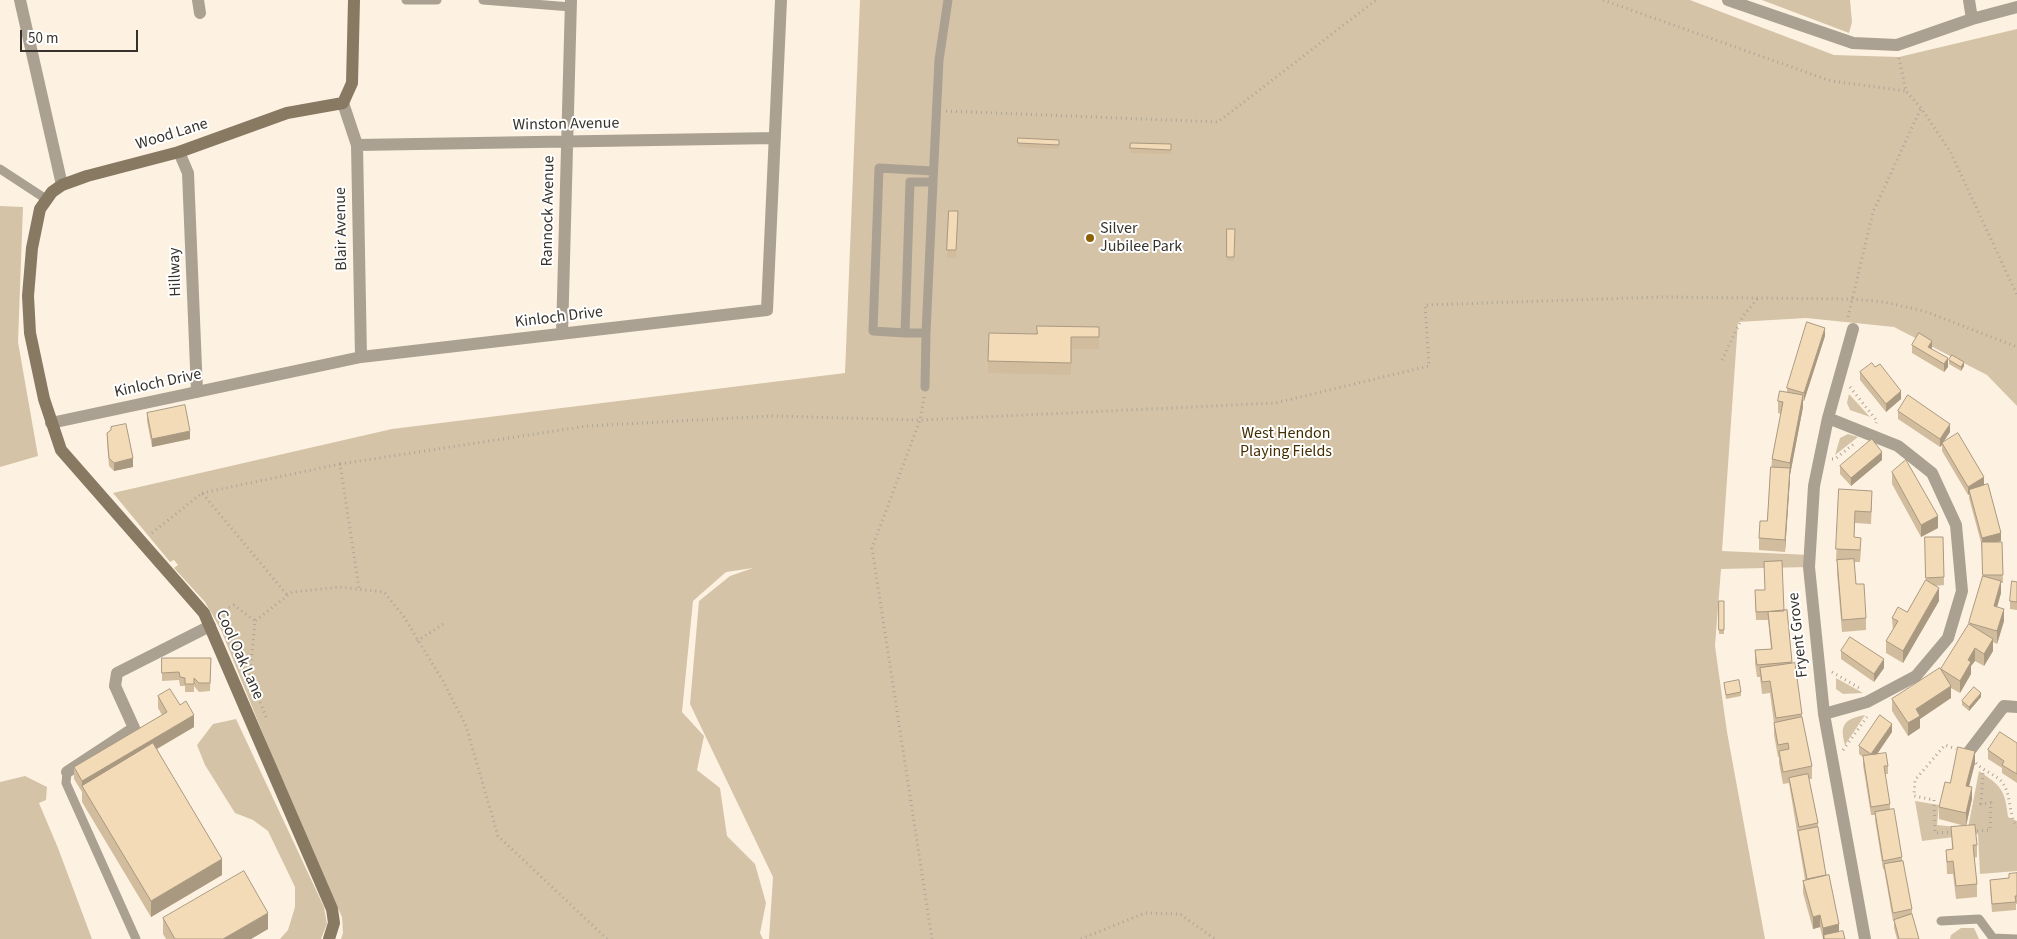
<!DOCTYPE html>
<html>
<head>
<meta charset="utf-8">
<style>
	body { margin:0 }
	#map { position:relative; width:2017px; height:939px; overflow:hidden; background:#fdf2e1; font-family:"Source Sans 3",sans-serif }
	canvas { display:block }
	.scale { position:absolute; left:20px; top:30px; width:118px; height:22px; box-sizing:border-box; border:2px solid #37332c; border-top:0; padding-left:6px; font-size:15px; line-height:18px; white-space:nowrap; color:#37332c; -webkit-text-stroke:4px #fff; paint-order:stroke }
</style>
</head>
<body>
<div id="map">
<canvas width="2017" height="939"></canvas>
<div class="scale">50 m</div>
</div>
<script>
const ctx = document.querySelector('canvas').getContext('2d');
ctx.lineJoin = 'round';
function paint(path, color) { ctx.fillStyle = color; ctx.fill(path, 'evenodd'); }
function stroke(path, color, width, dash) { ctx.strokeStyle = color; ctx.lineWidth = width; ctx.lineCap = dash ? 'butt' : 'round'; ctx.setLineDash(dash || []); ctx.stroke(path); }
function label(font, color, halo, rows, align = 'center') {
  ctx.font = font + ' "Source Sans 3",sans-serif'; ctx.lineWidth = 4; ctx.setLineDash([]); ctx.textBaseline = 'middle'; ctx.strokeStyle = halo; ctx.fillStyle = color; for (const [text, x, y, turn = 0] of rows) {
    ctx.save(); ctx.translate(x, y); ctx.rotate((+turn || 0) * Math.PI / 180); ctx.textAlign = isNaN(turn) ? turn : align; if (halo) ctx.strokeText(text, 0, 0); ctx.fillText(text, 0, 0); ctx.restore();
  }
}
paint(new Path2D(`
	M860 0H1690L1834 55 1899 57 2017 29V406L1987 375 1894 327 1806 318 1738 322 1722 551 1810 555 1809 567 1721 569 1715 646 1727 732 1765 939H769L773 877 690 704 699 601 730 576 753 568 726 572 693 601 682 712 704 736 697 770 720 788 727 836 755 864 766 903 760 933 763 939H341L343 933 342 917 299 823 221 630 205 602 174 568 178 565 174 560 170 562 113 493 392 429 845 373Z
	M1762 0H1850L1852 22 1849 33Z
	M0 206 23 207 18 342 38 456 0 467Z
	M1849 394 1870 417 1850 410 1847 403Z
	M1848 434 1858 437 1835 455 1840 438Z
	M1836 678 1863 693 1843 694 1836 689Z
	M1865 715 1845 745C1839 724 1845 719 1865 715Z
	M236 719 324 907 327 924 321 939H280L288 930 295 907V887L268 831 253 820 235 813 205 765 197 745 213 724Z
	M1979 771C2001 786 2005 789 2008 817L2017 821V871L1980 874 1978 834 1922 841 1915 801 1939 805 1937 825 1968 828Z
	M25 776 47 787 46 800 39 803 58 848 92 939H0V782Z
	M1961 928H1974L1979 939H1950L1951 935Z`), '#d5c3a7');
stroke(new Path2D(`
	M1603 0 1831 81 1906 91
	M1899 58 1906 91 1921 108 1950 151 2017 295
	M946 111 1218 122 1376 0
	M1848 317 1873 212 1921 108
	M1722 360 1743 316 1758 298
	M1850 387 1877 421 1876 423
	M924 397 920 420 872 548 932 939
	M1832 459H1835L1855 443
	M340 464 587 426 771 416 920 420 1275 403 1429 366 1425 305 1661 297 1852 299 1884 302 1924 311 2017 347
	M202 493 340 464 359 588
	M152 533 202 493 288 596
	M220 612 234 605 255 621
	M417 641 445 623
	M1832 672 1861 689
	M266 717 250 676 255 621 292 592 340 587 384 592 404 617 443 681 466 726 498 836 607 939
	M1843 750 1867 717
	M1976 763C1983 771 1995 774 2002 782 2012 795 2008 815 2017 827
	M1972 831 1990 830 1991 803 1981 804 1983 771
	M1953 832 1935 833 1934 800 1914 796 1915 780 1945 745 1956 749
	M1081 939 1145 913 1180 914 1215 939`), '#ada598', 3, [1, 4]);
stroke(new Path2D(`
	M406 0H437
	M483 0 571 7
	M0 169 46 199
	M933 171 879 168 873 331 905 333 910 182H933L939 60 948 0
	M905 333H926L933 182
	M925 387 926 333
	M67 772 66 783 136 939
	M1941 921 1979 919 1993 938 2016 939`), '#aba192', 9);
stroke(new Path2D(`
	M20 0 62 185
	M198 0 200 13
	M1728 0 1853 43 1897 45 1972 19 2017 7
	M1969 0 1972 19
	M343 103 357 145 361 357
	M357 145 775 138
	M179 152 188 173 197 392
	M1853 329 1828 418 1814 486 1809 567 1824 714 1865 939
	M562 334 571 0
	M51 423 361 357 767 310 781 0
	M1824 714 1867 702 1916 676 1948 638 1962 591 1956 525 1932 473 1898 446 1828 418
	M1968 753 2004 706 2017 707
	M67 772 134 728 115 686 117 673 210 626`), '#aba192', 12);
stroke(new Path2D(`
	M329 939 334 923 332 909 204 613 61 450 44 399 30 333 28 296 32 248 40 209 52 192 62 185 87 176 179 152 287 113 343 103 352 83 354 0`), '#887963', 12);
paint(new Path2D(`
	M1018 138 1059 140V149L1018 147Z
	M1131 143 1171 144V154L1130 153Z
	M949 211 958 219 956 258H947Z
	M1227 229H1235L1234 261H1227Z
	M1099 327V349H1071V375L988 373V361L1037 334Z
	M1825 336 1804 401H1803V407L1790 475 1785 552 1759 550V538L1767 521 1772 459 1781 414 1778 413V401L1787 392V388Z
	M1912 345 1931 349 1948 367 1944 372 1912 353Z
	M1949 360 1964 366 1961 371 1949 364Z
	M1860 372 1901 399 1886 412 1860 380Z
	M1898 411 1950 432 1944 441 1984 485 2001 541 1998 542H2002L2003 583H2001V593L1997 607 2004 621 1997 644 1993 642V651L1984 666 1975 661 1971 666V674L1960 693 1951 688V698L1920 719V728L1908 736 1892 711V699L1941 670 1969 625 1983 576 1982 546 1969 498V494L1968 495 1942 451V445L1940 447 1898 419Z
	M147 413 190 439 152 447 147 421Z
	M111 427 133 467 114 471 109 466 107 442V433L111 430Z
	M1882 460 1851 486 1840 474V466Z
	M1892 472 1938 528 1921 537 1892 484Z
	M1839 489 1872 503 1871 524 1855 523 1854 538 1861 550 1860 562H1854L1856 584 1866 618V630L1842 632 1837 573V561H1836Z
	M1925 537H1943L1944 585 1934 586 1939 601 1903 663 1886 653V641L1893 631 1892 618 1907 612 1926 581Z
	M1764 562 1784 611 1787 610 1792 664 1802 714V718L1812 766V779H1809L1818 823V827L1826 876 1839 932 1845 939H1823L1820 927 1813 929 1803 893V881L1805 880 1789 783 1783 784 1779 763V757H1778L1774 735V723L1770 693 1762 694 1760 677H1757L1755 663V650L1771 649 1768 620H1756L1755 598 1765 590Z
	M2017 582V610L2010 609V601Z
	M1719 601H1724V634H1719Z
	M1841 651 1884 668 1874 682 1841 659Z
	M162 658 211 667 210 691 199 692 194 686V692H185V686H180L179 680 162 681Z
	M1724 683 1741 692V696L1726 699Z
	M158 696 180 705 194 727 157 749 222 875 151 917 82 802V792L74 779V767L162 715 158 708Z
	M1981 697 1969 711 1962 705V701Z
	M1892 732 1877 754 1888 766V774H1885L1890 804V809L1902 857V861L1912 909V915L1919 939H1897L1894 928V921H1893L1884 869H1883L1875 820V815H1871L1863 765V757L1859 754V746Z
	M2017 743V783L2002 773V768L1988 759V750Z
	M1975 763 1969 786 1972 799 1966 826 1977 845V857L1974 858 1977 884V897L1956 899 1953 874H1947L1946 850 1952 849 1951 827 1965 826 1939 819V807L1950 783Z
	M2017 873V904H2016V910L1992 912 1990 888V880L2009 878Z
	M163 918 268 929 251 939H166L163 934Z`), '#d1bc9e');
paint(new Path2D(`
	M1825 328V336L1804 401V393Z
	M1932 341V349L1928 355V347Z
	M1948 358V367L1944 372V364Z
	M1964 362V366L1961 371V367Z
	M1901 391V399L1886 412V404Z
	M1803 395V407L1790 475V463Z
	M1950 424V432L1942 444V443V445L1940 447V439Z
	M190 431V439L152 447V439Z
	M1882 452V460L1851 486V478Z
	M133 458V467L114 471V463Z
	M1790 468V480L1785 552V540Z
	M1984 477V485L1969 490V494L1968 495V487Z
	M1938 516V528L1921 537V525Z
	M2001 533V541L1982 546V538Z
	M2001 581V593L1994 618V606Z
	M1939 588V601L1903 663V651Z
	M2004 609V621L1997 644V631Z
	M1993 639V651L1984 666V654Z
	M1975 648V661L1971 666V674L1960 693V681L1968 660Z
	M1884 659V668L1874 682V674Z
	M1951 686V698L1920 719V728L1908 736V723L1916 709Z
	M1981 693V697L1969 711V707Z
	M194 715V727L85 791 82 786V781Z
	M1892 724V732L1871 763V754Z
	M1975 751V763L1966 798V786Z
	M1972 787V799L1966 826V813Z
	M222 859V875L151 917V901Z
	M268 913V929L251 939H223Z
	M1820 915V927L1813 929V917Z
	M1839 924V937L1824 935V939H1823V928Z`), '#aa9981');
const building = new Path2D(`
	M1018 138 1059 140V145L1018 143Z
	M1131 143 1171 144V150L1130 148Z
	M949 211H958L956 250H947Z
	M1227 229H1235L1234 257H1227Z
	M1807 322 1825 328 1804 393 1787 388Z
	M1037 326 1099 327V337H1071V363L988 361 989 333 1037 334Z
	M1919 333 1932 341 1928 347 1948 358 1944 364 1912 345Z
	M1952 355 1964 362 1961 367 1949 360Z
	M1872 363 1875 367 1880 364 1901 391 1886 404 1860 372Z
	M1780 391 1803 395 1790 463 1772 459 1783 402 1778 401Z
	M1908 395 1950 424 1940 439 1898 411Z
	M185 405 190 431 152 439 147 413Z
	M126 424 133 458 114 463 109 458 107 433 111 430V427Z
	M1958 433 1984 477 1968 487 1942 443Z
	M1872 439 1882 452 1851 478 1840 466Z
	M1906 460 1938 516 1921 525 1892 472Z
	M1771 467 1790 468 1785 540 1759 538 1760 521H1767Z
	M1988 484 2001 533 1982 538 1969 490Z
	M1839 489 1872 491 1871 512 1855 511 1854 537 1861 538 1860 550 1836 549Z
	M1925 537H1943L1944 577 1926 578Z
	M1982 542H2002L2003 575H1983Z
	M1854 559 1856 584H1864L1866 618 1842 620 1837 560Z
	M1782 561 1784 611 1756 612 1755 590H1765L1764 562Z
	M1983 576 2001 581 1994 606 2004 609 1997 631 1969 623Z
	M1926 580 1939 588 1903 651 1886 641 1898 621 1892 618 1898 607 1907 612Z
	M2012 581 2017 582V602L2010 601Z
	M1719 601H1724V630H1719Z
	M1787 610 1792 662 1757 665 1755 650 1772 649 1768 612Z
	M1969 624 1993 639 1984 654 1975 648 1968 660 1971 662 1960 681 1941 669Z
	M1850 637 1884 659 1874 674 1841 651Z
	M162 658H211L210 683H199L194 678V684H185V678L180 677 179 672 162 673Z
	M1795 663 1802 714 1776 718 1770 681 1762 682 1760 668Z
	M1940 668 1951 686 1916 709 1920 716 1908 723 1892 699Z
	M1739 680 1741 692 1726 695 1724 683Z
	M1974 687 1981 693 1969 707 1962 701Z
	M170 689 180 705 186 701 194 715 82 781 74 767 167 712 158 696Z
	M1880 715 1892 724 1871 754 1859 746Z
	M1802 717 1812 766 1783 772 1779 751 1789 749 1788 743 1778 745 1774 723Z
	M2000 732 2017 743V774L2002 765 2004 761 1988 750Z
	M153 743 222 859 151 901 82 786Z
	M1958 747 1975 751 1966 786 1972 787 1966 813 1939 807 1945 782 1950 783Z
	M1886 753 1888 766H1884L1890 804 1871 807 1863 756Z
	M1808 774 1818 823 1799 827 1789 778Z
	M1894 809 1902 857 1883 861 1875 812Z
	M1975 825 1977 845H1973L1977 884 1956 886 1953 861 1947 862 1946 850 1953 849 1951 827Z
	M1818 827 1826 875 1807 879 1798 831Z
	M1903 861 1912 909 1893 913 1884 864Z
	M244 871 268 913 223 939H175L163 918Z
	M2017 873V896H2015L2016 902 1992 904 1990 880 2009 878V874Z
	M1829 875 1839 924 1823 928 1820 915 1813 917 1803 881Z
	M1912 914 1919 939H1899L1894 920Z
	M1843 931 1845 939H1824V935Z`);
paint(building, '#f3dbb8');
stroke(building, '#aa9981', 1);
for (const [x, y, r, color] of [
	[1090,238,5,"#8d6207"]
]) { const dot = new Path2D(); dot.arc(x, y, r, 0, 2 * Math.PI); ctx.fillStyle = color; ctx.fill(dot); stroke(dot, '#fff', 2); }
label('16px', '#37332c', '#fff', [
	["Winston Avenue",566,125,-1],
	["Wood Lane",172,135,-17],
	["Rannock Avenue",549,211,-89],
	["Blair Avenue",342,229,-91],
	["Hillway",176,272,-92],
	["Kinloch Drive",559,318,-7],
	["Kinloch Drive",158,384,-12],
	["Fryent Grove",1799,635,-96],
	["Cool Oak Lane",239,655,66]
]);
label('16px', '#37332c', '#fff', [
	["Silver",1100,229],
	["Jubilee Park",1100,247]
], 'left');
label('16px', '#442d00', '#fff', [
	["West Hendon",1286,434],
	["Playing Fields",1286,452]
]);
</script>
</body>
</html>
